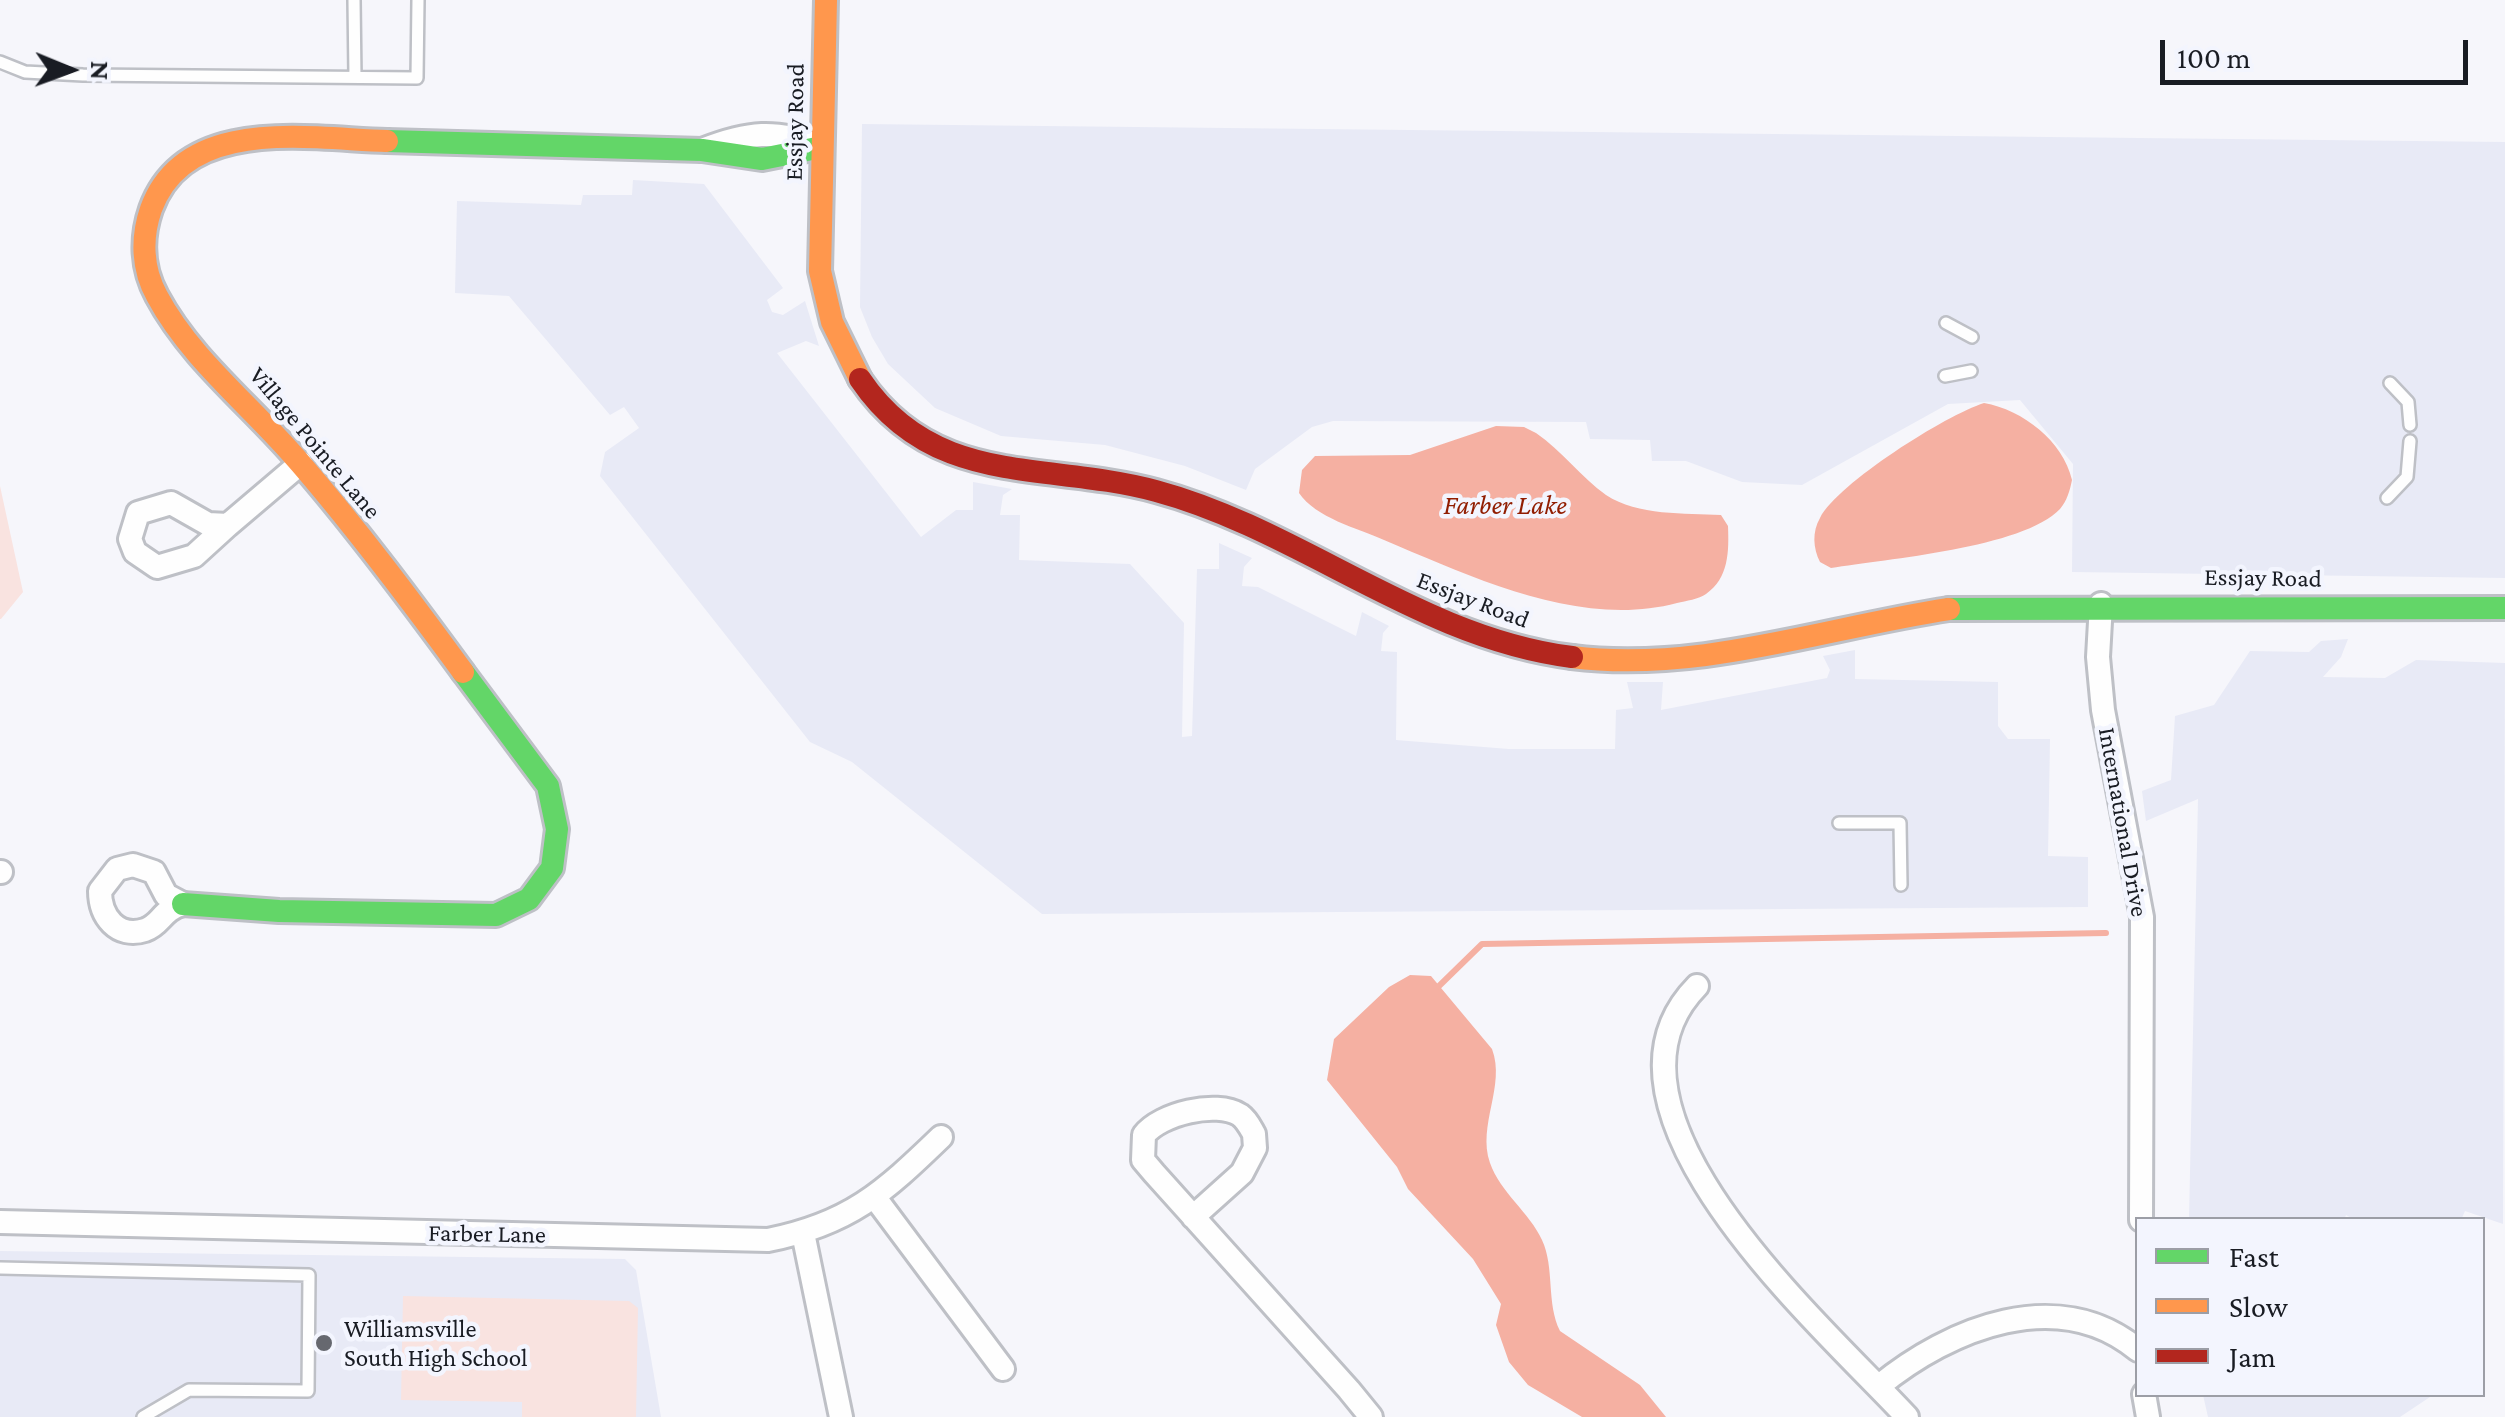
<!DOCTYPE html>
<html>
<head>
<meta charset="utf-8">
<style>
	body { margin:0 }
	#map { position:relative; width:2505px; height:1417px; overflow:hidden; background:#f6f6fb; font-family:"Crimson Pro",serif }
	canvas { display:block }
	.legend { position:absolute; left:2135px; top:1217px; width:350px; height:180px; box-sizing:border-box; background:#f3f5fe; border:2px solid #9c9ea6; margin:0; padding:12px 18px; list-style:none; font-size:30px; color:#191c23 }
	.legend li { display:flex; align-items:center; gap:20px; height:50px }
	.legend b { width:50px; border:2px solid #9c9ea6 }
	.north { position:absolute; left:20px; top:20px; width:100px; height:100px; -webkit-text-stroke:8px #f3f5fe; paint-order:stroke; rotate:91deg; font-size:28px; font-weight:700; line-height:40px; text-align:center; color:#191c23 }
	.north::after { content:''; display:block; margin:auto; width:35px; height:45px; background:#191c23; clip-path:polygon(50% 0,100% 100%,50% 72%,0 100%) }
	.scale { position:absolute; left:2160px; top:40px; width:308px; height:45px; box-sizing:border-box; border:5px solid #191c23; border-top:0; padding-left:12px; font-size:30px; line-height:35px; white-space:nowrap; color:#191c23; -webkit-text-stroke:8px #f3f5fe; paint-order:stroke }
</style>
</head>
<body>
<div id="map">
<canvas width="2505" height="1417"></canvas>
<ul class="legend">
<li><b style="height:12px;background:#63d668"></b>Fast</li>
<li><b style="height:12px;background:#ff974d"></b>Slow</li>
<li><b style="height:12px;background:#b3261e"></b>Jam</li>
</ul>
<div class="north">N</div>
<div class="scale">100 m</div>
</div>
<script>
const ctx = document.querySelector('canvas').getContext('2d');
ctx.lineJoin = 'round';
function paint(path, color) { ctx.fillStyle = color; ctx.fill(path, 'evenodd'); }
function stroke(path, color, width, dash) { ctx.strokeStyle = color; ctx.lineWidth = width; ctx.lineCap = dash ? 'butt' : 'round'; ctx.setLineDash(dash || []); ctx.stroke(path); }
function label(font, color, halo, rows, align = 'center') {
  ctx.font = font + ' "Crimson Pro",serif'; ctx.lineWidth = 9; ctx.setLineDash([]); ctx.textBaseline = 'middle'; ctx.strokeStyle = halo; ctx.fillStyle = color; for (const [text, x, y, turn = 0] of rows) {
    ctx.save(); ctx.translate(x, y); ctx.rotate((+turn || 0) * Math.PI / 180); ctx.textAlign = isNaN(turn) ? turn : align; if (halo) ctx.strokeText(text, 0, 0); ctx.fillText(text, 0, 0); ctx.restore();
  }
}
paint(new Path2D(`
	M862 124 2505 142V578L2072 572 2073 464 2020 400 1948 404 1802 485 1742 482 1686 461H1652L1650 440 1590 439 1586 422 1333 421 1312 427 1255 469 1246 490 1185 466 1105 445 1001 436 935 408 888 364 872 337 860 307Z
	M633 180 704 184 783 288 767 300 772 312 783 315 805 301 819 346 806 341 777 353 921 537 956 510H973V482L1012 489 1003 495 1000 515H1020L1019 560 1130 564 1184 623 1182 737 1192 736 1197 569H1219V543L1252 558 1244 567 1242 586 1258 587 1356 636 1362 612 1389 626 1383 633 1381 651 1397 652 1396 740 1509 749H1615L1616 710 1633 708 1627 682H1663L1661 710 1827 678 1830 670 1823 656 1855 650V679L1998 682V726L2008 739H2050L2048 856 2088 857V907L1042 914 852 762 810 742 600 476 605 452 639 428 624 407 610 415 509 296 455 293 457 201 581 205 583 195H632Z
	M2348 639 2341 657 2323 677 2385 678 2416 660 2505 663 2503 1224 2465 1211 2461 1220H2355L2346 1215 2344 1220 2189 1219 2198 799 2146 821 2142 791 2171 780 2175 716 2214 705 2250 651 2309 652 2321 641Z
	M0 1251 625 1259 636 1270 661 1417H0Z
	M2203 1395V1394L2433 1395 2400 1417H2208Z`), '#e8eaf6');
paint(new Path2D(`
	M0 486 23 592 1 619H0Z
	M403 1296 629 1301 638 1308 636 1417H522V1402L401 1400Z`), '#f9e3e0');
paint(new Path2D(`
	M1984 403C2023 410 2063 441 2072 480 2070 490 2067 501 2060 509 2023 548 1886 559 1831 568L1820 562C1813 548 1812 532 1820 518 1838 483 1946 415 1984 403Z
	M1496 426 1524 427 1536 433C1562 451 1581 477 1606 495 1638 516 1685 513 1721 515L1728 526C1729 551 1729 578 1706 594 1699 599 1686 601 1677 603 1580 629 1472 577 1384 540 1357 528 1316 518 1299 493L1302 470 1315 456 1410 455Z
	M1410 975 1431 976 1492 1049C1506 1086 1477 1125 1490 1163 1500 1192 1530 1213 1542 1240 1555 1268 1546 1303 1560 1331L1640 1385 1666 1417H1582L1528 1385 1509 1362 1496 1325 1501 1304 1473 1259 1408 1189 1397 1167 1327 1080 1334 1039 1389 987Z`), '#f5b0a2');
stroke(new Path2D(`
	M1439 986 1482 944 2106 933`), '#f5b0a2', 6);
const lane = new Path2D(`
	M354 0 355 77
	M0 62 25 72 83 75 417 78 418 0
	M1946 323 1972 337
	M1945 376 1971 371
	M2390 383 2408 402 2410 425
	M2387 498 2407 477 2410 441
	M1839 823H1900L1901 885
	M0 1268 309 1275 308 1391 189 1390 143 1417`);
const street = new Path2D(`
	M702 150C748 132 775 129 822 147
	M228 525 194 556 157 567 135 552 130 539 138 513 171 503 208 524 228 525 301 463
	M2101 604 2098 657 2103 710 2142 917 2141 1220
	M133 865 154 872 166 895 183 904C161 910 162 924 145 930 117 939 100 916 100 891L117 869Z
	M0 872H1
	M1697 986C1574 1111 1828 1331 1907 1417
	M876 1199 1003 1369
	M1193 1217 1242 1173 1255 1148 1254 1134C1250 1127 1247 1120 1240 1115 1216 1100 1160 1114 1144 1135L1143 1160 1154 1173 1349 1390 1371 1417
	M0 1222 768 1240C849 1224 883 1193 941 1137
	M803 1233 841 1417
	M1879 1386C1950 1328 2058 1284 2138 1350
	M2144 1394 2148 1417`);
const fast = new Path2D(`
	M387 141 702 150 762 159 822 147
	M1949 609 2505 608
	M183 904 279 911 496 915 529 899 552 868 557 829 548 786 463 672`);
const slow = new Path2D(`
	M826 0 820 271 832 322 860 379
	M387 141C310 139 185 115 151 209 141 238 142 269 157 296 191 360 254 408 300 463 358 530 411 601 463 672
	M1572 657C1699 673 1824 628 1949 609`);
const jam = new Path2D(`
	M860 379C934 489 1046 461 1156 491 1301 530 1420 638 1572 657`);
stroke(lane, '#bec0c6', 16);
stroke(street, '#bec0c6', 28);
stroke(fast, '#bec0c6', 28);
stroke(slow, '#bec0c6', 28);
stroke(jam, '#bec0c6', 28);
stroke(lane, '#fefefe', 11);
stroke(street, '#fefefe', 22);
stroke(fast, '#63d668', 22);
stroke(slow, '#ff974d', 22);
stroke(jam, '#b3261e', 22);
for (const [x, y, r, color] of [
	[324,1343,10,"#66686f"]
]) { const dot = new Path2D(); dot.arc(x, y, r, 0, 2 * Math.PI); ctx.fillStyle = color; ctx.fill(dot); stroke(dot, '#f3f5fe', 4); }
label('25px', '#191c23', '#f3f5fe', [
	["Essjay Road",795,122,-89],
	["Village Pointe Lane",315,443,50],
	["Essjay Road",2263,578,1],
	["Essjay Road",1473,600,21],
	["International Drive",2123,822,80],
	["Farber Lane",487,1234,1]
]);
label('25px', '#191c23', '#f3f5fe', [
	["Williamsville",344,1329],
	["South High School",344,1358]
], 'left');
label('italic 28px', '#911d01', '#f3f5fe', [
	["Farber Lake",1505,505]
]);
</script>
</body>
</html>
